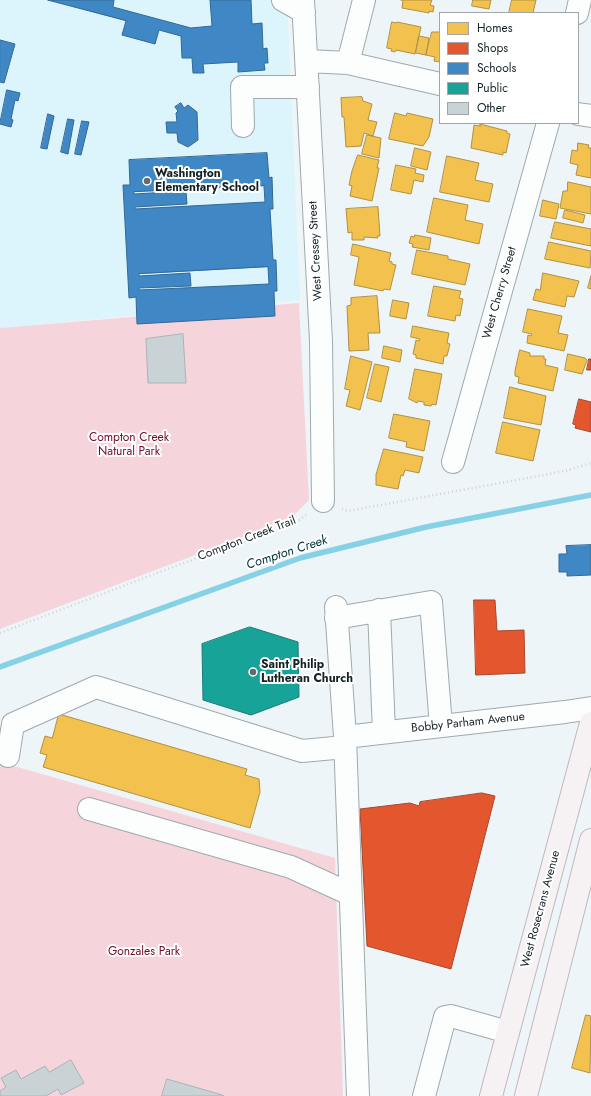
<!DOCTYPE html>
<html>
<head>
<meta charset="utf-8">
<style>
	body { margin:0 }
	#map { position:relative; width:591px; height:1096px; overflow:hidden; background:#edf5f8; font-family:Jost,sans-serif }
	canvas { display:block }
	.legend { position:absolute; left:439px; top:12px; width:140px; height:112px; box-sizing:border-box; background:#fff; border:1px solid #a1a7a8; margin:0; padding:5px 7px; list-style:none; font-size:12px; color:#142226 }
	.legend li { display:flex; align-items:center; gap:8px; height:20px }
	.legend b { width:20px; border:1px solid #a1a7a8 }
</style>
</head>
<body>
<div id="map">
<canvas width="591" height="1096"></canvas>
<ul class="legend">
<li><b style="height:11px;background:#f2c14e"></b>Homes</li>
<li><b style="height:11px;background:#e4572e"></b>Shops</li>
<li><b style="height:11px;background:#3f88c5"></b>Schools</li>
<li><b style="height:11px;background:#17a398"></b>Public</li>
<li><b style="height:11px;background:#c9d3d6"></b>Other</li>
</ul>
</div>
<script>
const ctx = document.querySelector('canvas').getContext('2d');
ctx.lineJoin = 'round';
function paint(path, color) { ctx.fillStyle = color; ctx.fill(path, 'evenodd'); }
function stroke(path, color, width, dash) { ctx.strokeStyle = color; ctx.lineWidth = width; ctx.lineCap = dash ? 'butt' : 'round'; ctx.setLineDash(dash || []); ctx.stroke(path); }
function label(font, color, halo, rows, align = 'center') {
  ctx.font = font + ' Jost,sans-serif'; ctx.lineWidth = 4; ctx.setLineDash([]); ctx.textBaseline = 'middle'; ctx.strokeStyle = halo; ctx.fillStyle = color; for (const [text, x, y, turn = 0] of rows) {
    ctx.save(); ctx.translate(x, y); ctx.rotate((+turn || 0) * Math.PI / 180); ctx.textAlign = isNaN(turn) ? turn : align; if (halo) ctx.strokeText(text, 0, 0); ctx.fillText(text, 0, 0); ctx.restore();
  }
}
paint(new Path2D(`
	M0 0H287L300 300 0 328Z`), '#dcf4fb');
paint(new Path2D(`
	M299 303 309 500 290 519 0 629V328Z
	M0 762 335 858 343 1096H0Z`), '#f5d5db');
const homes = new Path2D(`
	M401 0H432L430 5 434 6 433 12 429 11V13L402 8 403 0Z
	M473 0H491L489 9 472 6Z
	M512 0H536L533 13H509Z
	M392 22 396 23 397 22 421 27 415 54 396 50 395 52 391 51 392 49 387 48Z
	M432 32H440V62L434 61 435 57 426 55Z
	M419 36 429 38 426 55 416 53Z
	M362 97 363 101 372 104 368 120 377 122 373 136 364 133 361 146 346 147 344 117H342L341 98Z
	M395 113 406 116 407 113 433 119 429 137 423 146 389 139Z
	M480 124 507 131V133L510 134 506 153 503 152V155L471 148 474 125 480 126Z
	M367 135 381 138 379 158 362 154Z
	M578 143 589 145 588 148H591V178L576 175 578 165 570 163 572 150 577 151Z
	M415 148 431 152 427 170 411 166Z
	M358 155 379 160 377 168H379L372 201 350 196 352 186 349 185 352 171Z
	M447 156 479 163 475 180 493 184 489 202 440 192Z
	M396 165 416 169 415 173 424 175 423 182 414 180 411 194 391 190Z
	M568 182 591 187V214L560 208 563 191H567Z
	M434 198 468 205 465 220 483 224 479 244 427 232Z
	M543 200 559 204 556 219 540 216Z
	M378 207 380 236H377L378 238 364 237V240H352V232L348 233 346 209Z
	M565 210 585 215 583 223 563 218Z
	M555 222 591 229V246L551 238Z
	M415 235 431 238 429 250 412 247 413 244 409 243 411 236 414 237Z
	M549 242 591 251 590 268 545 259Z
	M353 244 391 253 389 261 392 262V264L396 265 390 290 384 289 383 291 354 285 359 257 351 255Z
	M417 250 448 256V259L470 264 465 285 412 274Z
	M543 273 579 281 574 297 567 296 565 307 533 300 536 289 540 290Z
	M591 276V289L588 288Z
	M434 286 461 291 459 298 463 299 460 316 456 315 455 321 428 316Z
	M377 296 380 333H368L369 350 349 351 347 306 351 305V298Z
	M393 300 409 303 406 319 390 316Z
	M528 309 562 316 558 333 568 335 564 351 527 343 528 335 531 336 532 334 523 332Z
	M413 326 449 333 447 343 450 344 447 356H444L443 364 416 358V355L413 354 416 340 419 341 420 339 411 337Z
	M384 346 402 350 400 362 382 358Z
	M520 350 530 353V356H544V359H546L545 365 558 368 553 391 518 383 519 377 515 376V371Z
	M568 354 585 358 587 360 582 374 565 370Z
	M351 356 372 362 360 410 346 406 350 390 345 389Z
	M375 364 389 367 381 402 367 398Z
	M415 369 442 374 436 405 432 404 431 406 424 405V402L418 401 417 403 409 399Z
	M510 387 546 396 541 425 504 418Z
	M394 414 430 421 424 451 406 447 407 442 389 438Z
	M503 422 540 430 533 461 496 453Z
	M384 449 423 457 419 473 405 470 403 476 401 475 398 489 376 485V475Z
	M59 714 247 769 245 775 259 779 260 792 250 828 43 767 47 755 40 753 45 736 52 738Z
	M586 1015 591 1016 590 1073 572 1068Z`);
paint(homes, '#f2c14e');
stroke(homes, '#af9142', 1);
const shops = new Path2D(`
	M589 359H591V370H587Z
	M579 399 591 402V432L575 428 576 425 573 424Z
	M474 600H495L497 631 524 630 525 673 476 675Z
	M482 793 495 796 451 969 367 946 360 809 410 803 419 806 420 802Z`);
paint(shops, '#e4572e');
stroke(shops, '#a6472c', 1);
const schools = new Path2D(`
	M48 0H114L113 7 191 28 212 26 210 0H251L252 24 262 23 263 49 267 48 268 63H264L265 70 238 72V62L203 64 204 73H193L192 58H182L181 36 159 30 155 44 122 35 126 21Z
	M0 40 15 44 4 83 0 82Z
	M7 90 20 93 18 101 15 100 11 119 13 120 11 127 0 124Z
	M181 103 184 108 188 105 197 112 198 140 188 147 178 142 177 133H167L166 122H177L176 113 178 111 175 107Z
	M48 114 54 116 47 149 41 148Z
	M68 119 74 120 68 154 61 152Z
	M82 121 89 122 81 155 75 154Z
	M267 153 269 178 272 177 273 209H270L273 260H276L277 291H274L275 316 137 324 136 297 129 298 123 185H130L129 160ZM264 186 265 202 135 209V207L187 204 186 191 134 194V192ZM268 267 269 284 139 290V288L191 286 190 273 139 276V274Z
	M591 545V575L567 576V572H559V554H567L566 546Z`);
paint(schools, '#3f88c5');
stroke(schools, '#326995', 1);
const public = new Path2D(`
	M250 627 298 642 299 697 251 715 203 700 202 644Z`);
paint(public, '#17a398');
stroke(public, '#167c76', 1);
stroke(new Path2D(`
	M0 667 300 558 426 527 591 495`), '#86d1e6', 5.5);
const building = new Path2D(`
	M183 334 186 383H148L146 339Z
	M71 1060 84 1083 61 1095 58 1089 46 1096H0V1091L6 1087 1 1078 16 1070 21 1079 45 1066 49 1072Z
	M167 1079 219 1094 224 1096H162Z`);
paint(building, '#c9d3d6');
stroke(building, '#a9b4b7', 1);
const minor = new Path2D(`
	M283 0 304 12
	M303 0 321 341 323 501
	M577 13 580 0
	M307 61 348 63 440 84
	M348 63 364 0
	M578 114 591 116
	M243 126 242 87H308
	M453 462 548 123
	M336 607 345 737 358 1096
	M379 610 384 732
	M336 618 431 602 441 726
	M345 737 565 712 591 708
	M8 756 13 724 96 687 302 751 345 747
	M89 809 291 867 350 894
	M424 1096 445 1017 451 1016 508 1032`);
const major = new Path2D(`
	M491 1096 591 723
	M526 1096 591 840`);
stroke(minor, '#9fa9ac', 24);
stroke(major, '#bfb8bc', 24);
stroke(new Path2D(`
	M342 509 348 511 565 471 591 463
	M0 633 170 568 295 524 308 513`), '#cfd2d3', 2.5, [1, 3]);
stroke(minor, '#fcfefe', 22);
stroke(major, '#f6f1f2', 22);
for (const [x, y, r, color] of [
	[147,181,4,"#606c70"],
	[253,672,4,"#606c70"]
]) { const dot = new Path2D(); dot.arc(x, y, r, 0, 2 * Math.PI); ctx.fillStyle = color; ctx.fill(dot); stroke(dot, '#fff', 1.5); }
label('bold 12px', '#142226', '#fff', [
	["Washington",155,174],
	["Elementary School",155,188],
	["Saint Philip",261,665],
	["Lutheran Church",261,679]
], 'left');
label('12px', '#142226', '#fff', [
	["West Cressey Street",316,251,-93],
	["West Cherry Street",500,293,-74],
	["Compton Creek Trail",247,539,-21],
	["Bobby Parham Avenue",468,723,-6],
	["West Rosecrans Avenue",541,909,-75]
]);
label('12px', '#700a2d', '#fff', [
	["Compton Creek",129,438],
	["Natural Park",129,452],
	["Gonzales Park",144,952]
]);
label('italic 13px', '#00323e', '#fff', [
	["Compton Creek",287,553,-18]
]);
</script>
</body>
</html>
